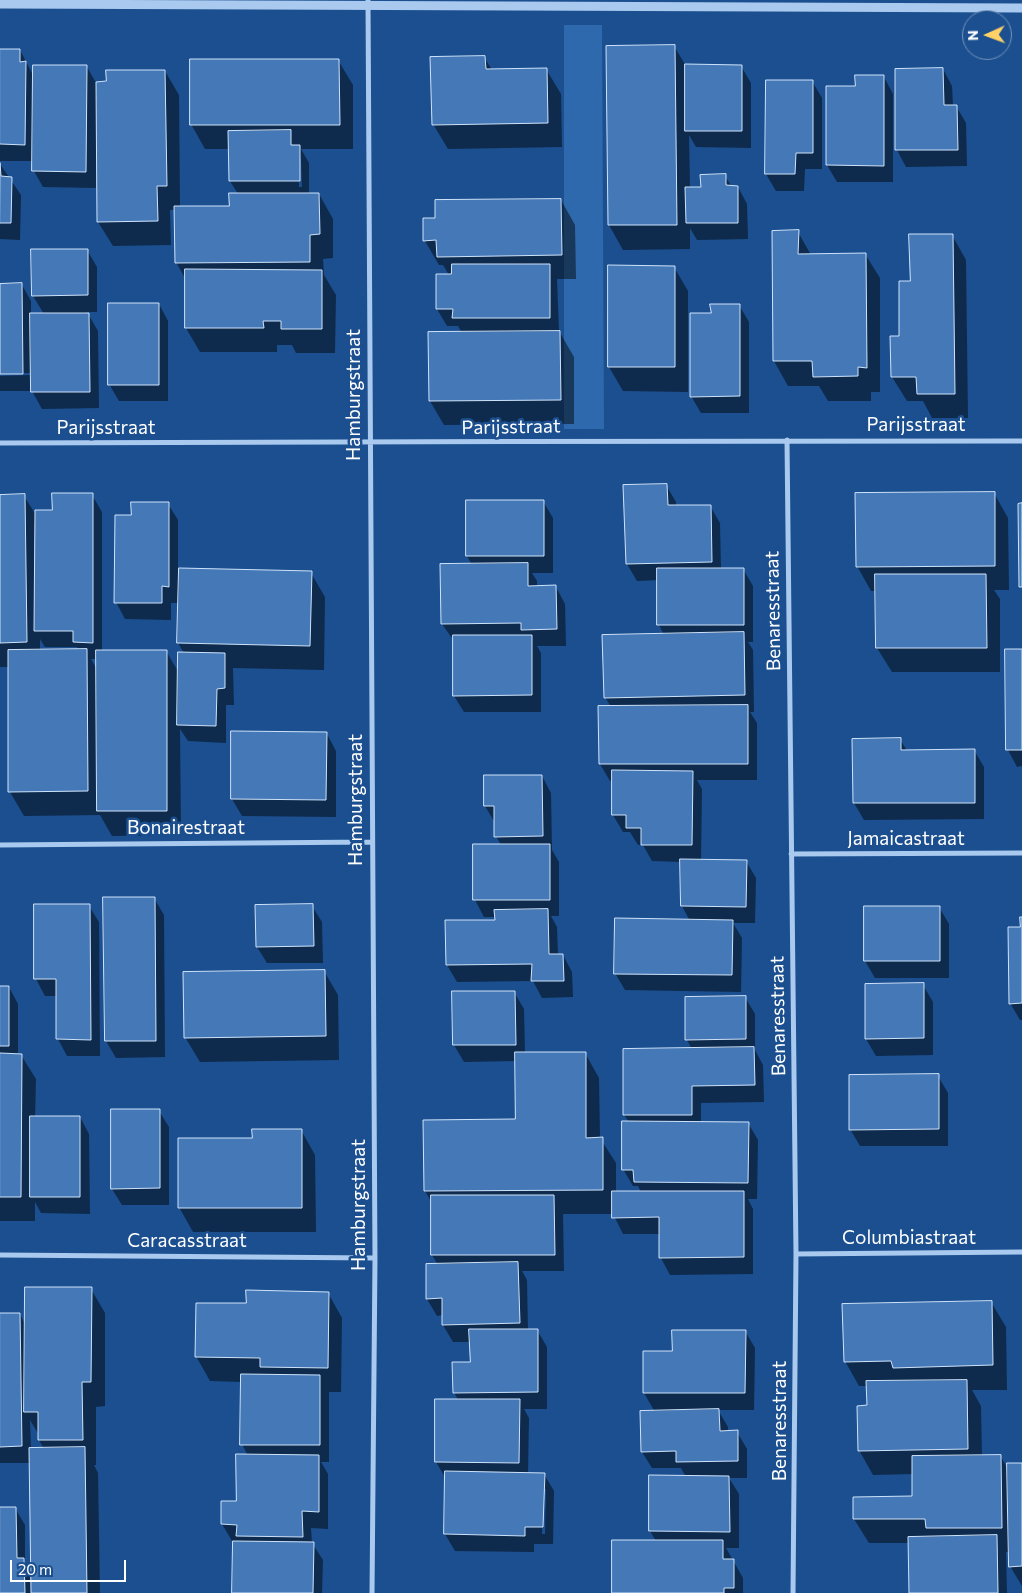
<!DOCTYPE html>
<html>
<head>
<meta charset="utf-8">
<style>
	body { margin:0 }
	#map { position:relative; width:1022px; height:1593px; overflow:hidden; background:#1b4f8f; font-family:Commissioner,sans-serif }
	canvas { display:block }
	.north { position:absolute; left:962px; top:10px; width:50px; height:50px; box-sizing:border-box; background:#1b4f8f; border:1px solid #7695bc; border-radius:50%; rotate:268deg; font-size:14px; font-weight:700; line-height:20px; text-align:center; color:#fff }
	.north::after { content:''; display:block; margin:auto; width:18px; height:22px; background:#ffd166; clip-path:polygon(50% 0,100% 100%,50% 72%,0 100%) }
	.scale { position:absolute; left:10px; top:1560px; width:116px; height:22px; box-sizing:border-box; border:2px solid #fff; border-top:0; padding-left:6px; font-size:15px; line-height:18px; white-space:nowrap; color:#fff; -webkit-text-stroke:4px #1b4f8f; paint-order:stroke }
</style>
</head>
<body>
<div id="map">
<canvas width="1022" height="1593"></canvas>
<div class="north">N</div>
<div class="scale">20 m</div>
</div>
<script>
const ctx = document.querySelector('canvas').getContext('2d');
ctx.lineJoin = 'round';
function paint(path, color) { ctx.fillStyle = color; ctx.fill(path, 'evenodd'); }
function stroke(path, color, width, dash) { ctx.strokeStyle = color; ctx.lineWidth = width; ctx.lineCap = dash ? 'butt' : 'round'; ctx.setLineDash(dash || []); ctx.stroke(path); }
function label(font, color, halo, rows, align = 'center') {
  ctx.font = font + ' Commissioner,sans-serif'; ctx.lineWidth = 5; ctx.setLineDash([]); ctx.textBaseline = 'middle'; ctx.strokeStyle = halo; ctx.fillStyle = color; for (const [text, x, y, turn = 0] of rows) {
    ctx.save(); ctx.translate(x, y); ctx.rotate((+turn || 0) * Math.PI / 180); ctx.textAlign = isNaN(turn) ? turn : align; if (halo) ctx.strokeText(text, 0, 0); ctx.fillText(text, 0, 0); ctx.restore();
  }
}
paint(new Path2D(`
	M564 25H602L604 429H564Z`), '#2e69ad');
paint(new Path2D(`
	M674 46 686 66H741L751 83V148L696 147 689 135 690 188H702L725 176 732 187H738L747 204 748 239 697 240 690 228V249L623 250 609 225 607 47Z
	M0 50H20L34 77 87 67 96 83 165 71 179 95 180 207H230L238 194 230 181V149H205L191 124 338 60 353 85V149H301L309 163V194H319L333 219V258L323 259 324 275 336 295 335 353H296L292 345H277V352H200L186 328V280L176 262V210H170L171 245 113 246 98 222V179H96V188L43 187 34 171V161H0ZM299 157 301 159 302 187H299Z
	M484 57 492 70 546 69 561 94 562 147 448 149 433 124Z
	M943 69 952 86 953 106H956L966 123 967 166 906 167 897 150 896 70Z
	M884 77 893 94V182H837L827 165 857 87Z
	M812 81 822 98V169H805L804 191H776L766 174Z
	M0 164 21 195 20 240 0 239Z
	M561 200 575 225 576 279H557L559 331 574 357V424L444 425 430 401 462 333 458 326H447L437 309V275H449L443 265H439L425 241Z
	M773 232H798L811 255 865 254 880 278V392H871V401H828L819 386H788L774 361Z
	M952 235 966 260 968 418H932L923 401H907L892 377 911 283Z
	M87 250 97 267V312H87L98 331 99 408 42 409 32 391H0V376L30 375V373H0V285H22L31 301V315L44 314 33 296Z
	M674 267 688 291V392L623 391 609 367Z
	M159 304 168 321V401H119L109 384Z
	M739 305 749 322V413H701L691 396 712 315Z
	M666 485 676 502V507L710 506 720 523 721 569H743L753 586V642H748L753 650 754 712H750L757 723V780H697L702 789 701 861H746L756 878 755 923H733L742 938 741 992 625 990 615 973 690 921 682 906V862L652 861 643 845H638L630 832H623L613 815V781H610L600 764 611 707 605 697 664 635 659 625V580L637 581 627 564Z
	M994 493 1008 518 1009 590H994L1000 599V672H892L877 648V591H871L857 566Z
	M92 495 102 512V652L166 651 179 673 184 653 178 643 179 603H171V620L125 619 116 602 133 516 168 504 178 520V570L311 573 325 597 324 670 233 668 234 705H226V743L188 741 180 729 181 835 112 836 100 815 24 816 10 792 9 667H0V496H24L36 515ZM40 639 45 647H77L79 651H40ZM91 659H97V670Z
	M543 501 553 518V573H532L537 581V587H556L565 604 566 646H537L541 653V712H464L454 696V641L442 624 472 565 467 556Z
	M1022 650V766L1017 767 1008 750Z
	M327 734 336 751V817L242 816 232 799Z
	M900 739 907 751 974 750 984 767V819L864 820 854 803Z
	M542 776 551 793 552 850 559 862V916H551L557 927 558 955H563L572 972 573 997 542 998 533 981 457 982 447 965 446 922 496 921V917H484L475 900 501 845 496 836 495 823 485 806Z
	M154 898 164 915 165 1057 116 1058 106 1041Z
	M89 906 99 922 100 1056H67L58 1039 57 996H45L36 979Z
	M312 906 322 922 323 963H267L257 947Z
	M939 907 949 924V978H875L865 961Z
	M1022 918V1020H1020L1010 1003Z
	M324 971 338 995 339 1060 200 1062 185 1037Z
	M923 985 933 1002V1055L876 1056 866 1039Z
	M0 987H9L18 1004V1055H21L36 1079 35 1118 80 1117 89 1134 90 1214 41 1213 35 1202V1221H0Z
	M514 992 524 1009 525 1054 585 1053 599 1078 600 1138 616 1163V1193L641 1192 638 1186H633L623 1169 629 1122 624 1115 692 1049 687 1040 745 997 755 1014V1050L763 1065 764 1102 701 1103V1123H748L758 1140 757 1199H748L753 1209V1274L670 1275 661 1258 660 1234H623L613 1214H563L564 1271H522L527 1280 528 1330H537L547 1347V1409H524L529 1418 528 1474H544L554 1491 553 1544H534V1552L455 1551 445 1534 446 1479 436 1462 458 1400 454 1392 471 1363 470 1342H453L443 1325V1315L437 1316 427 1299 438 1265 432 1255V1203L425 1191 516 1120V1061L464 1062 454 1045ZM543 1489H546L545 1534H542Z
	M938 1076 948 1093V1146H860L850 1129Z
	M159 1111 169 1127V1205H122L112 1189Z
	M301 1130 315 1155 316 1232H193L179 1207 253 1139Z
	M91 1289 105 1313V1406L96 1407V1465H94L98 1473 100 1593H0V1509L15 1508 25 1525V1563L32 1575 30 1463H0V1315L20 1314 26 1326ZM30 1420 39 1435V1440L44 1449H31Z
	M328 1293 342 1318 341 1392H329V1462H321L328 1474V1529L311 1528 312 1543 323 1560 322 1593H233L234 1541H232L222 1524V1502H237L248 1456 242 1444V1382L210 1381 196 1356 247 1305Z
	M991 1302 1006 1327 1007 1390H972L981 1406 982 1457H1001L1009 1471 1022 1464V1586L1010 1566V1552H1006L1007 1593H910L909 1543H869L854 1519 913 1498V1474L873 1475 859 1450 868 1407V1386H859L845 1361Z
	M745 1331 755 1348 754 1410H718L728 1427V1432H737L747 1449V1478H729L739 1494V1548H726L743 1578V1593H613L656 1541 650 1531V1477H686L681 1468H652L642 1452 655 1412 644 1393 673 1352Z`), '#0007');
const building = new Path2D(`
	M675 45 677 225H608L606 46Z
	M0 49H20V62L26 61 25 145 0 144Z
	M485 56 486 69 547 68 548 123 432 125 430 57Z
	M190 59H339L340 125H190Z
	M685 64 742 65V131H685Z
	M33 65H87L86 172 32 171Z
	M943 68 944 105H957L958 150H895V69Z
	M106 70H165L167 186H157L158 221 97 222 96 82 106 81Z
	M855 75H884V166L826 165V86H855Z
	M766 80H813V153H796L795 174H765Z
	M291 130V145H300V181H229L228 131Z
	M0 163 1 176 12 177 11 223H0Z
	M726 174V185L738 186V223H686L685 187H701L700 175Z
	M229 193H319L320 234 310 235V262L175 263 174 206H229Z
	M561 199 562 255 437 257 436 240 423 241V218H435V200Z
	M799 230 798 254 866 253 867 368 858 367V376L813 377 812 361H773L772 231Z
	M909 234H953L955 394H917L916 377H891L890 336H899V281H910Z
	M31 249H88V295L32 296Z
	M452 264H550V318H452L453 309H436V274H451Z
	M608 265 675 266V367H608Z
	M185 269 322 270V329H281V321H263L264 328H185Z
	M22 283 23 374H0V284Z
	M108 303H159V385H108Z
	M710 304H740V396L690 397V313H711Z
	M30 313H89L90 392H31Z
	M560 331 561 400 429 401 428 332Z
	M667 484 668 505H711L712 562 626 564 623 485Z
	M995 492V566L856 567 855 493Z
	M52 493H93V643L73 642V631H34L35 510H52Z
	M25 494 27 642 0 643V495Z
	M466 500H544V556H466Z
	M131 502H169V587L162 586V603H114L115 515H131Z
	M1022 503V587H1019L1018 504Z
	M528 563V586L556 585 557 629 521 630V623L441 624 440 564Z
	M179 568 312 571 310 646 177 643Z
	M657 568H744V625H657Z
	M875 574H986L987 648H876Z
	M744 632 745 695 604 698 602 635Z
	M453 635H532V695L453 696Z
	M87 649 88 791 8 792V650Z
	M1005 649H1022V750H1006Z
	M96 650H167V811H97Z
	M178 652 225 653V688L217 689 216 726 177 725Z
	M748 705V764H599L598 706Z
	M231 731 327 732 326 800 231 799Z
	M901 738V750L975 749V803H853L852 739Z
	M612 770 693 771 692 845H641V828H626V815H612Z
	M484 775H542L543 836 494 837V806H484Z
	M473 844H550V900H473Z
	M680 859 747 860 746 907 681 906Z
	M103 897H155L156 1041H105Z
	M34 904H90L91 1040 56 1039V979H34Z
	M313 904 314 946 256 947 255 905Z
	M864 906H940V961H864Z
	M548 909 549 954H563L564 981H531L532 964 446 965 445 920H495L494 910Z
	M1020 917H1022V1003L1009 1004 1008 927H1020Z
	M615 918 733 920 732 975 614 974Z
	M325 970 326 1036 184 1038 183 972Z
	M924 983V1038L865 1039V984Z
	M0 986H9V1046H0Z
	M452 991H515L516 1045H453Z
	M746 996V1039L685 1040V997Z
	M754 1047 755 1085 692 1086V1115H623V1049Z
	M515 1052H586V1138L603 1137V1190L424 1191 423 1120 515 1119Z
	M0 1053 22 1054 21 1197H0Z
	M939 1074V1129L849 1130V1075Z
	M111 1109H160V1188L111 1189Z
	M30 1116H80V1197H30Z
	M622 1121 749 1122 748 1183 634 1182 633 1170H622Z
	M252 1129H302V1208H178V1138H252Z
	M612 1191H744V1257L659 1258V1217L612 1218Z
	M431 1195H554L555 1255H431Z
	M518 1262 520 1323 442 1325V1298L426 1299V1264Z
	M25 1287H92L91 1382H82L83 1440H38V1412H24Z
	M246 1290 329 1292 328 1368 260 1367V1358L195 1357 196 1303H246Z
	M992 1301 993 1365 893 1368 891 1361 844 1362 842 1304Z
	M0 1313H20L22 1446 0 1447Z
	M469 1329H538V1392L453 1393 452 1362H470Z
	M672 1330H746L745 1393H643V1351H672Z
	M241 1374 320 1375V1445H240Z
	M967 1380 968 1449 858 1451 857 1406 867 1405 866 1381Z
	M435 1399H520L519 1463 435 1462Z
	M719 1409 720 1431 738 1430V1461L676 1462V1451L641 1452 640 1411Z
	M85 1447 87 1593H31L29 1448Z
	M236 1454 319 1455V1512L302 1511 303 1537 236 1536 237 1525 221 1524V1501H236Z
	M1001 1455 1002 1528H926L925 1519H853V1497L912 1496V1456Z
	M1007 1463H1022V1566L1009 1567Z
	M445 1471 545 1473 543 1527H525V1536L444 1534Z
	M649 1475 729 1476 730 1532 649 1531Z
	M0 1507H16L17 1558H24L25 1593H0Z
	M997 1535 998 1593H909L908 1537Z
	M612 1540H723V1559H734V1588H724V1593H612Z
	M233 1541 314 1542 313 1593H232Z`);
paint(building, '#4478b7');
stroke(building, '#cfe3fa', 1);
stroke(new Path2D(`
	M368 0 375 1258 372 1593
	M787 440 796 1254 793 1593
	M0 443C341 444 681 439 1022 441
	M0 845 372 842
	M791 854 1022 853
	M796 1254 1022 1252
	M0 1255 375 1258`), '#a9c9ee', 5);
stroke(new Path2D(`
	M0 4 1022 8`), '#a9c9ee', 9);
label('19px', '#fff', '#1b4f8f', [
	["Hamburgstraat",354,395,-90],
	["Parijsstraat",916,425],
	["Parijsstraat",511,427,-1],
	["Parijsstraat",106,428],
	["Benaresstraat",773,611,-91],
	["Hamburgstraat",356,800,-90],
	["Bonairestraat",186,828],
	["Jamaicastraat",906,839],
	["Benaresstraat",778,1016,-91],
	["Hamburgstraat",359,1205,-90],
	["Columbiastraat",909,1238],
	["Caracasstraat",187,1241],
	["Benaresstraat",780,1421,-90]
]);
</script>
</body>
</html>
